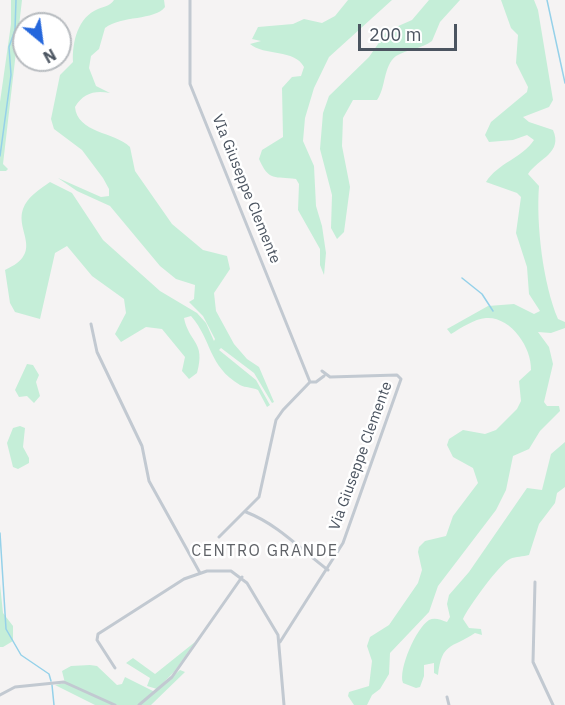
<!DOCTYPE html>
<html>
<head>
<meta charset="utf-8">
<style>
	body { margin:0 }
	#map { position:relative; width:565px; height:705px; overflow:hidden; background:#f5f3f3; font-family:"IBM Plex Sans",sans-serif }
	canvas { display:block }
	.north { position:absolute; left:12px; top:12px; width:60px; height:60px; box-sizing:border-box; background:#fff; border:2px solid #b7bbbf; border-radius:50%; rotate:151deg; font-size:16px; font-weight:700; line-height:24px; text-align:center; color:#4b5460 }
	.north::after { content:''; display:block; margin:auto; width:21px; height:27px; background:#2567dc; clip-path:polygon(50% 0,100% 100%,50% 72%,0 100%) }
	.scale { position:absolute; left:358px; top:24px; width:99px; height:27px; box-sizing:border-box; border:3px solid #4b5460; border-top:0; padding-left:8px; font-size:18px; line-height:21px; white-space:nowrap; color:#4b5460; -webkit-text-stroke:4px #fff; paint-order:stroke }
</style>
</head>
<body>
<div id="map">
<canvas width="565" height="705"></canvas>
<div class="north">N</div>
<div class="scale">200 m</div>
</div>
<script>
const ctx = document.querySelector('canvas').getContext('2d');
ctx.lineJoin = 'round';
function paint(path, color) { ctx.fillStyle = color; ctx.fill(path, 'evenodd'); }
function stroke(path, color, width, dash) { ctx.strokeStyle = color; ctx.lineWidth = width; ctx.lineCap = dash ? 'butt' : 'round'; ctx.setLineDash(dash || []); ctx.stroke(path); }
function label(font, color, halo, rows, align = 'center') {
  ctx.font = font + ' "IBM Plex Sans",sans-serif'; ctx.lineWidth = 5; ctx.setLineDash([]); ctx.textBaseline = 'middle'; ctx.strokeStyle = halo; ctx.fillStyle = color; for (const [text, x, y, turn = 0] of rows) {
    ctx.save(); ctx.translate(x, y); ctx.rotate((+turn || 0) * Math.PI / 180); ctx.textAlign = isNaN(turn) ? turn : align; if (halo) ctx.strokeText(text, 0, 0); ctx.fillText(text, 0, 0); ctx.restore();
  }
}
paint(new Path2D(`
	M11 0H22L3 164 8 169 6 171H0V102L11 24Z
	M114 0H164L165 7C154 21 122 15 105 28L99 49 91 56 89 68 96 86 110 93C95 90 83 93 75 107 77 133 115 132 130 147L135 171 172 224 203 250 227 256 230 269 214 293 216 311 234 344 247 359 259 367 274 402 272 403 254 373 221 348 219 350 256 380 270 405 267 407 258 390C252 387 246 388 240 385 208 366 212 340 191 316L184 318C189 343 206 341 197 373L189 379 182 371 185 357 162 329 146 327 121 342 115 334 126 313 124 299 92 276 67 246 55 253 40 319 15 312 10 303 5 270C45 252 15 232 23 209 27 197 40 189 50 182L72 193 103 240 160 291 197 313 206 323 214 341 215 339 203 316 189 302 194 299 195 285 176 279 160 266 110 206 77 191 58 178 101 197 109 196V189L103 178 82 150 54 129 51 119 60 75 73 62C72 42 78 17 98 9 105 6 110 6 114 0Z
	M348 0H392L329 57 314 88 305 118 303 141 314 166 316 206 322 226 326 253 324 275 320 265V249L298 210 299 184 296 179C275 176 269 182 259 159L262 150 283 137 282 88 292 77 301 76 304 67C295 49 264 56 250 44L261 41 252 39 258 27 293 24 304 19 322 23 335 16Z
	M429 0H460L440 22 432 41C421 49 408 49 396 56 383 66 386 88 377 100H353L343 118 342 146 350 187 344 232 337 239 331 228 332 195 320 149 323 113 329 96 369 57 387 31 412 20Z
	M501 0H534L538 10 553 100 549 107 523 117 529 122 553 130C563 153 539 158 528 174L539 186C536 224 543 284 558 319L565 322V328L551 333 538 332 549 347 553 364 544 402 547 406H559L560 411 540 431 529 449 513 456 506 490 496 510 438 586 429 612 390 653 389 674 380 689 372 695 367 705H354L348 696 349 692 369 686 372 661 367 646 370 637 389 625 418 583 422 570 418 552 419 547 425 541 446 536 453 516 478 483 473 468 453 457 447 445 449 439 463 430 485 434 496 430 517 409 521 401 519 381 531 370C532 347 510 316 486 318 474 319 461 328 451 334L447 329 488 306 514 304 534 314 540 311 529 294 527 267 516 233 521 197 517 193 486 182C498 163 522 158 534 140L527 135 513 140 489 142 485 135 491 122 527 92 528 87 516 63 518 35 511 28Z
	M27 364 33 365 39 375 36 382 40 396 34 403 27 396 19 397 15 390Z
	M20 426 25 428 23 447 29 458V463L18 469 13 467 7 443 13 428Z
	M565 442V487L557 493 555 503 539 524 529 555C523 557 516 556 510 559 500 563 467 609 463 619L469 628 481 629 482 635 475 633C451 649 442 642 438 675L434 673V663L424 665V676L420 687 416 688 403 683C398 670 416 628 429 620 435 617 441 620 447 622L450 617 447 604 449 595 469 572 527 488 542 490 551 454Z
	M0 584 3 613 13 626V641L3 647H0Z
	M195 642 174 672 157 689 147 686 150 678 126 663 133 658 155 674Z
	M90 665 97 666 117 685 122 684 125 677 155 692 180 670 185 672 151 705H95L55 685 65 683 62 671 71 666Z`), '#c5eed8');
stroke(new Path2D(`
	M547 0 565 83
	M0 156 11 75 9 47 15 30 16 0
	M462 278 482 294 493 311
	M0 533 6 629 21 655 49 674 51 681
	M52 685 54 705`), '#95d1e9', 1.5);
stroke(new Path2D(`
	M190 0V84L310 382
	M91 324 97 352 142 446 149 481 200 573
	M310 382H316L324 376
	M246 512C279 525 300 549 328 570
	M219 537 259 497 276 420 283 410 310 382
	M535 582 533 662 553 705
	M280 642 343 543 401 379 397 375 330 377 322 371
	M115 668 97 640 98 634 184 579 207 571H231L247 583 278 635 284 705
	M0 695 15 687 64 682 115 705
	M447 697 449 705
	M139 705 172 677 242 577`), '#c2c9d1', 3);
label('15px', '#4b5460', '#fff', [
	["VIa Giuseppe Clemente",246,189,68],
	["Via Giuseppe Clemente",361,456,-70]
]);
ctx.letterSpacing = '1.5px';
label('16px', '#5f6267', '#fff', [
	["CENTRO GRANDE",265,551]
]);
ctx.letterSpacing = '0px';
</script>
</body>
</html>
